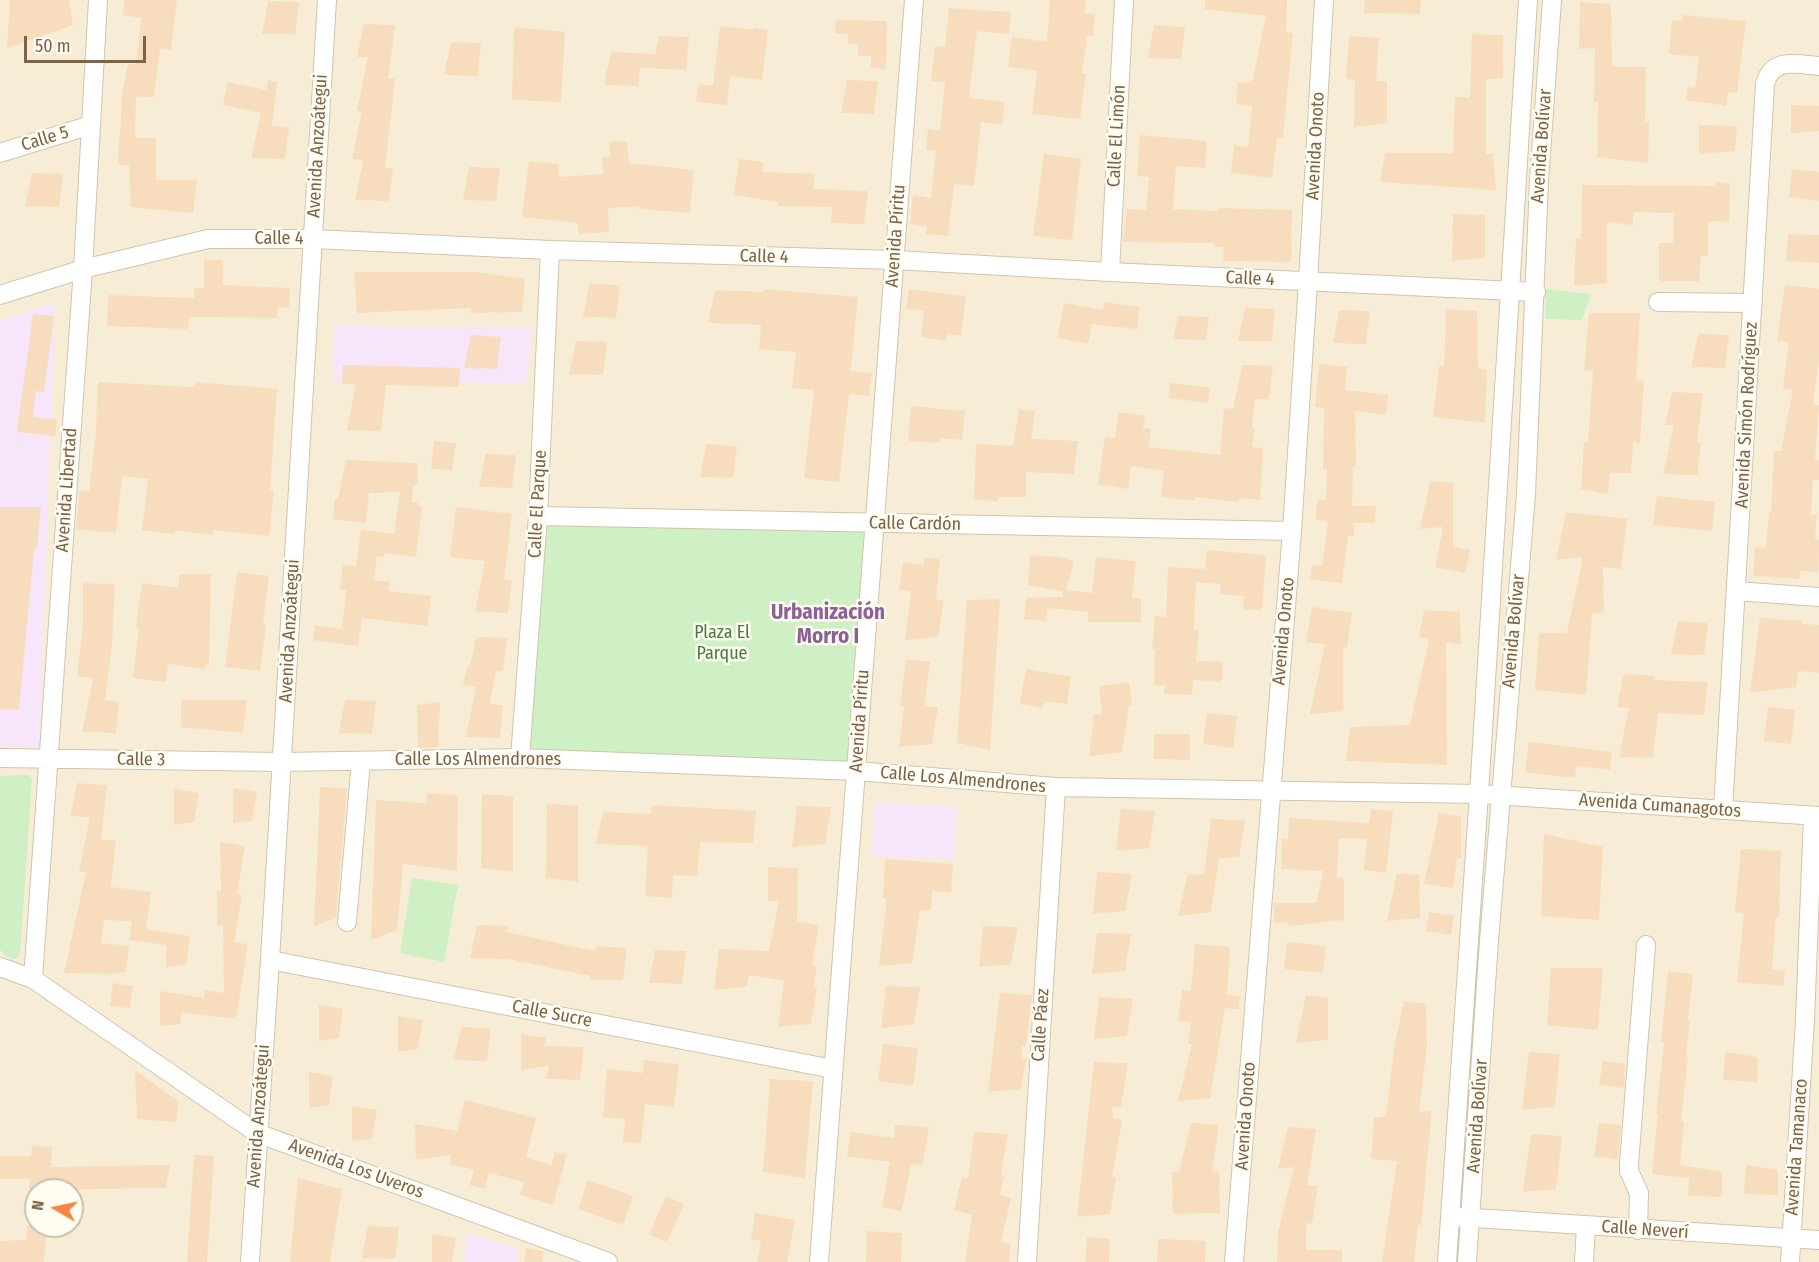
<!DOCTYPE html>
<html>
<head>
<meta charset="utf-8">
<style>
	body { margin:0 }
	#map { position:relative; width:1819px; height:1262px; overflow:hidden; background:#fff9e8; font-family:"Fira Sans Condensed",sans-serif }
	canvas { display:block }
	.north { position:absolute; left:24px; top:1178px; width:60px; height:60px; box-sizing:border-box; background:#fffcf1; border:2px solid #cbbfad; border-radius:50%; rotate:279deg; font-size:16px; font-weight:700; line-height:24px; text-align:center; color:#7d6348 }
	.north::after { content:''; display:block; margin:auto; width:21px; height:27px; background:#f58541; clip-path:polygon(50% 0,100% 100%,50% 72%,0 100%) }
	.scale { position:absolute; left:24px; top:36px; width:122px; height:27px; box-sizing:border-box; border:3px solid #7d6348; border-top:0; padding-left:8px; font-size:18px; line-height:21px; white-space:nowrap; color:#7d6348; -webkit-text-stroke:4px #fffcf1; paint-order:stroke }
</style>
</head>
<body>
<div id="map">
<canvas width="1819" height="1262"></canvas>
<div class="north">N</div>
<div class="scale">50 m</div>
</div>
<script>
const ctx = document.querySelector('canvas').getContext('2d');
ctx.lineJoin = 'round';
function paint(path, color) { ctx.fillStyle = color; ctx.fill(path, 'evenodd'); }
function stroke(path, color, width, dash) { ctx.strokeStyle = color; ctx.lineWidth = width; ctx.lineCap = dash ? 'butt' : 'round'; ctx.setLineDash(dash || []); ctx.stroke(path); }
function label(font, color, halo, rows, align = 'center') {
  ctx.font = font + ' "Fira Sans Condensed",sans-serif'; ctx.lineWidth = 5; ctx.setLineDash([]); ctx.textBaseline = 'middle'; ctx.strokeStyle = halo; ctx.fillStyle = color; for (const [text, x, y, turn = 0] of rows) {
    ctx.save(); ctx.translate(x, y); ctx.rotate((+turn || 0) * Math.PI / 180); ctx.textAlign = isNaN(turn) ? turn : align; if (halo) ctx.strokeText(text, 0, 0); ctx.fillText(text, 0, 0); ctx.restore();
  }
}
paint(new Path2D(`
	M0 0H1819V1262H0ZM36 1190H72V1226H36Z`), '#f7edd6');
paint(new Path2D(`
	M55 303 39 747 0 746V321Z
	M334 326 532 328 526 383 334 382Z
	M874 802 957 807 954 859 872 856Z
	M468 1234 518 1249 517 1262H464Z`), '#f7e5fb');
paint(new Path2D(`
	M1545 289 1591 294 1582 320 1546 319Z
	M538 516 875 523 856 771 520 758Z
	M29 775 32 779 20 955 15 959C7 958 4 956 0 949V776Z
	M412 878 458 885 444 962 400 953Z`), '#cfefc4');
paint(new Path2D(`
	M10 0H69L73 25 7 48Z
	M124 0H177L171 50 160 49 154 97H136L135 138H156V180H197L193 213 131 207 129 165H118L119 137H120L122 92 128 64H136L141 18 123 15Z
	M1050 0H1086L1085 13 1095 14 1093 36H1087L1082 73 1086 74 1080 119 1032 114 1037 71 1008 67 1012 37 1047 42Z
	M1205 0H1287L1286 32 1293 33 1283 139 1277 138 1272 178 1231 173 1234 145 1248 147 1252 106 1236 104 1238 82 1252 83 1266 16 1205 9Z
	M1365 0H1421L1420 14 1364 13Z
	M268 1 299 2 295 34H262Z
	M1580 2 1611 4 1612 67H1646L1645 122H1649L1648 163 1597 157 1598 102H1594L1595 48 1579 49Z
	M949 8 1011 12 1009 34 977 31 969 98 1005 102 1002 125 981 122 974 186 954 184 948 236 926 234 927 227 910 224 913 195 931 198 936 151 926 150 928 129 940 131 945 82 931 81 935 46 945 47Z
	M1683 15 1746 21 1737 93 1728 92 1726 106 1686 100 1688 87 1695 88 1699 57 1669 54 1672 20 1682 21Z
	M836 20 887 21 886 69 871 68V56H858V44L848 43V34H835Z
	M364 24 395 25 388 79H395L385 168H393L389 201 355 200 363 160 352 159 362 111H357L368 57H357Z
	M1154 25 1185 27 1181 59 1148 58Z
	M720 26 754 30V28L768 30 762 80 730 76 727 105 696 102 698 84 713 86Z
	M514 27 565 32 561 102 512 100Z
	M1472 34 1503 35V78L1486 79V154H1493L1496 190 1380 182 1385 153H1453L1455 97 1470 98Z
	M659 36 689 37 686 70 640 68 638 86 604 85 611 52 655 54Z
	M1349 36 1379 38 1376 81H1387V123L1354 127 1355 80 1346 79Z
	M451 42 481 43 478 76 444 75Z
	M268 80 277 82 272 126 289 127 285 159 251 158 261 113 223 105 228 82 266 90Z
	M847 80 878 81 874 114 841 113Z
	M1791 105 1819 106V131L1791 133Z
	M1699 125 1737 126 1735 151 1699 154Z
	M1140 135 1207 141 1205 168 1176 166 1173 209 1219 211V208L1292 210 1291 262 1223 261 1224 247H1214V243L1123 242 1127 209 1146 210 1149 177 1137 176Z
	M627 141 629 163 694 170 690 213 639 209V206L608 208 609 232 578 234V223L522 217 529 161 559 164 558 177 603 174 602 157H610L609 142Z
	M1044 154 1081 159 1072 240 1033 236Z
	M739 159 763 162 762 172 815 174 813 189 868 191 864 224 830 223 833 207 778 206V202L734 195Z
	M469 167 500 168 496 201 463 200Z
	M1792 169 1819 172V201L1789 197Z
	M32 173 63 174 59 207 25 206Z
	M1715 182 1730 183 1729 222 1708 221V256H1701L1699 281H1659V243H1673L1674 213 1633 212V225L1607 222V283L1574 286 1576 239H1581L1582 185 1715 186Z
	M1453 214 1485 215V258L1452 261Z
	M1788 234 1819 235V263L1786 261Z
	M204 260H223V285L290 288 289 308 278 307 277 318 189 317 188 329 107 326 108 295 194 298V288H204Z
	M354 272H476L525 279 522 312 471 313V308L357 313Z
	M589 284 620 285 616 318 583 317Z
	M1785 285 1819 289V360L1813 404 1819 405 1815 460H1819V480H1813L1811 515H1817L1815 539 1819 540V553L1818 572 1800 571 1799 579 1753 576 1755 547 1766 548 1769 512H1771L1774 451H1781L1793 390 1783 388 1789 342 1777 341Z
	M764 289 858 297 851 371 872 373 869 396 849 394 839 482 804 478 814 390 792 388 796 352 759 349 761 325 708 323 715 290 764 292Z
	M909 289 966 296 961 336 946 334V341L921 337 924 311 906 308Z
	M1104 302 1140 307 1137 329 1092 324 1088 344 1057 338 1064 303 1103 310Z
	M1245 308 1275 309 1272 341H1238Z
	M1446 309 1477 311 1478 369 1487 370 1485 423 1433 417 1439 366H1444Z
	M1339 310 1370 311 1366 344 1333 343Z
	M1589 313H1640L1636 380 1644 381 1640 443 1633 442 1631 473H1610L1608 494 1581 489 1584 443H1588L1593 371 1584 370Z
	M33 314 54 316 44 392 36 391 33 417 57 420 55 436 17 432Z
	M1178 316 1209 317 1206 340 1173 339Z
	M1698 334 1729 335 1725 368 1691 367Z
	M471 335 501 337 497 369 464 368Z
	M576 341 607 342 603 375 569 374Z
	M1319 364 1347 367 1345 390 1388 395 1386 415 1355 411 1356 466H1353L1352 506H1376L1375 523H1354V536H1348L1342 583 1310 579 1312 565 1322 566 1328 521 1316 520 1317 500H1326L1327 469H1323L1324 408 1315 407Z
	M343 365 460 368 459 387 386 385 381 431 347 430 356 384H342Z
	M1242 365 1273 366 1269 399H1255L1252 427 1255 428 1252 447 1263 448 1260 500 1239 498V502L1195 497 1194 501 1161 497 1164 471 1131 466 1128 489 1098 484 1105 437 1115 438 1119 412 1145 416 1143 428 1151 429 1149 447 1220 455 1224 408 1233 409Z
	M98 382 195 387V382L277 389 270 490 274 491 269 536 214 530 213 535 175 530V534L142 530 148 479 122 476 116 533 76 529 79 490 89 491 96 433Z
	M1170 383 1210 388 1208 403 1168 398Z
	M1672 392 1703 393 1697 443H1701L1697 475 1663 474 1674 425H1665Z
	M911 406 965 411 962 440 940 438 939 443 908 441Z
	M1019 409 1035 411 1031 439 1078 441 1074 474 1026 472V497H998V501L974 500 976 444 1013 446Z
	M434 441 456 443 452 471 431 468Z
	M706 444 737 446 733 478 700 477Z
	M486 454 516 455 512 488 479 487Z
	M346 460 417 463 418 485H413L412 502 418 503 419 507H422L416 557 385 553 384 557 377 556 374 580 390 582 388 591 431 596 427 626 362 618 358 646 313 640 315 625 342 629 346 590 340 589 343 565 356 566 361 530 394 534 400 492 369 493 366 523 333 519 335 498 338 499Z
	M1430 481 1453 483V547L1470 550 1465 573 1435 567 1443 527 1420 529Z
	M1657 496 1715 502 1712 531 1653 525Z
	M0 507H41L37 549H34L19 710 0 709Z
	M456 507 512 514 504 580 512 581 508 613 475 612 485 561 450 557Z
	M1566 512 1627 519 1621 569 1603 567 1604 612 1592 614 1586 695 1535 690 1539 633H1567L1583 557 1556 560Z
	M1207 550 1266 555 1262 610 1243 609 1244 596 1220 594 1221 584 1196 582 1194 629 1199 630 1196 661 1223 662 1222 682 1193 680 1192 695 1164 694 1165 685H1154L1155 649H1152L1155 616 1166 617 1168 567 1205 569Z
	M1030 555 1059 557 1074 561 1066 590 1092 593 1096 557 1136 561 1132 598H1141V622H1088V612L1048 608 1046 621 1024 619 1026 598 1063 597V591L1028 585Z
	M924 557 940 559 936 600H944L938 637 905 640 911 591 899 589 903 562 924 565Z
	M237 572 269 576 263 624 266 625 260 671 225 667Z
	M179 574H211L209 665 205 664V669L168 664 166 682 133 678 139 628 136 627 142 583 179 588Z
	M83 583 115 584 112 643 105 700 119 702 116 733 82 732 93 678 77 676 83 626Z
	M1000 599 990 750 957 743 967 600Z
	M1312 607 1352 613 1347 648 1343 647V711L1310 714 1325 644 1306 642Z
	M1424 610 1460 612 1461 645 1446 642 1447 765 1346 761 1350 727 1410 725 1429 639 1419 637Z
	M1760 618 1802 621V624L1819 625V673L1798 671 1796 687 1750 693Z
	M1678 621 1708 623 1704 655 1671 654Z
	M476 637 507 638 503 671H496L490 704 503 705 500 738 466 737 476 687 463 685 467 667H470Z
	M906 659 930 662 924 707H938L932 744 899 747 904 707H900Z
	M1026 669 1071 677 1067 704 1044 701 1043 708 1020 704Z
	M1624 674 1655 676 1654 680 1708 682 1704 715 1658 713 1653 758 1619 757 1629 708 1617 707Z
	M1129 682 1132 706H1129L1122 752 1089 756 1094 714H1102L1099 686Z
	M181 700H247L243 733 181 727Z
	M345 700 376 701 372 734 339 733Z
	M440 702 438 747 418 748 417 705Z
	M1768 707 1795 710 1791 744 1764 741Z
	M1207 713 1237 716 1233 748 1203 744Z
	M1154 734H1190V760L1154 759Z
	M1529 742 1612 752 1610 770 1576 766 1575 778 1525 772Z
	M77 783 107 785 101 840H116L111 887 151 892 146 929 190 936 186 965 166 967V945L129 940 132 921 104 920 101 943 129 946 126 972 111 974 64 973 86 872H79L90 817 70 816Z
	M320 787 347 788 336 918 314 926Z
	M233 788 257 792 252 821 233 823Z
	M174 789 199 793 194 822 174 825Z
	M427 793 458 795 457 871 403 864 397 930 371 940 376 800 426 803Z
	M482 794 513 796V872L481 868Z
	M547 804 578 806V882L546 878Z
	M652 805 756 811 753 843 700 842 697 876 673 875 672 898 645 896 648 846 596 844 603 812 651 814Z
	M797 806 831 807 825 844 792 847Z
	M1121 809 1155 811 1149 848 1116 851Z
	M1371 809 1393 811 1386 873 1364 870 1367 839 1339 838 1337 877 1344 878V920L1288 926 1289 922 1274 923V903H1316L1323 871 1281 869 1282 838 1288 839 1289 818 1369 823Z
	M1439 813 1461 816V858H1457L1453 888 1424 884Z
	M1211 819 1245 820 1239 857 1219 859 1211 912 1178 916 1188 874 1204 875Z
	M1544 834 1603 847 1599 920 1541 916Z
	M220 842 245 846 237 894 242 895 234 942 248 944 236 1019 182 1013 180 1024 160 1026V991L204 998 205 990 224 993 223 925 217 926V891H221Z
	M1741 849 1781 851 1779 917H1776L1772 969 1785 971 1783 986 1737 982 1744 913 1735 912Z
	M885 859 953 864 951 892 932 891 931 911 920 910 912 963 879 966 886 908V898H883Z
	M768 867 798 868 797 921 819 925 812 965 817 966 813 987H817L811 1024 778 1027 784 981 749 975 747 987 714 990 719 949 769 951 779 901H768Z
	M1097 872 1132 874 1125 911 1093 914Z
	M1397 873 1419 875 1420 918 1387 921Z
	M1429 912 1454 916 1451 935 1426 931Z
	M477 925 508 926 507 932 595 951 596 946 627 948 623 980H590V976L508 959 470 958Z
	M983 926 1018 927 1011 964 979 967Z
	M1097 933 1131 934 1125 971 1092 974Z
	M1287 942 1326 946 1323 973 1284 969Z
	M1195 944 1230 947 1227 995 1240 996 1239 1009 1225 1008 1210 1098 1178 1101 1192 1044H1188L1191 1022 1178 1021 1182 990 1191 991Z
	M655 950 686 951 682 984 649 983Z
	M1551 968H1603L1598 1030 1547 1025Z
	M1668 971 1693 974 1688 1021H1690L1686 1057H1688L1681 1121 1684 1122 1680 1165 1722 1172V1197L1688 1196 1689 1178 1652 1174 1658 1114H1656L1664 1043H1661Z
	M113 983 133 986 130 1008 110 1006Z
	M886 986 920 987 914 1024 881 1028Z
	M1000 993 1032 995 1026 1046H1022V1059H1026L1021 1089 988 1092Z
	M1306 995 1328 998V1040L1296 1043Z
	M1099 997 1133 999 1127 1036 1094 1039Z
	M1404 1001 1426 1004 1427 1045 1419 1112 1432 1110 1421 1225H1418L1414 1262H1382L1397 1161 1371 1159 1374 1118 1386 1116 1394 1049Z
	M319 1005 343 1009 339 1038 319 1041Z
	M398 1016 423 1020 418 1049 398 1052Z
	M461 1027 491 1028 487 1061 454 1060Z
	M521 1034 546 1038 544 1046 584 1047 580 1080 546 1079 549 1066 521 1070Z
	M883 1044 918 1048 913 1086 878 1081Z
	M1529 1052 1560 1054 1555 1107 1522 1110Z
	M1725 1052 1757 1057 1758 1082 1723 1080Z
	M644 1060 679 1064 674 1107 645 1104 641 1143 623 1142 625 1119 603 1117 607 1069 643 1073Z
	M1603 1061 1625 1064 1624 1088 1599 1085Z
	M1094 1062 1128 1063 1121 1107H1112L1113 1118 1122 1120 1112 1177H1116L1110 1214 1077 1217Z
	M135 1070 179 1102 176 1122 137 1119Z
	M309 1072 333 1076 329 1105 309 1108Z
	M770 1079 813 1081 805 1178 763 1172Z
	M465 1100 536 1118 526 1157 551 1165 555 1152 567 1155 553 1205 520 1195 524 1182 489 1173 485 1189 470 1185 474 1170 449 1164 451 1155 416 1160 415 1124 457 1131Z
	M352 1106 377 1110 372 1139 352 1141Z
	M1191 1123 1219 1125 1212 1172 1219 1171 1220 1213 1173 1214 1172 1172H1179Z
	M1599 1123 1621 1125 1618 1160 1594 1156Z
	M895 1125 929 1127 923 1164 911 1165 902 1211 882 1207 890 1162 847 1156 851 1132 894 1138Z
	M1288 1127 1316 1129 1307 1186H1318L1312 1223 1306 1224V1250H1342V1262H1277L1278 1232 1294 1167 1278 1169Z
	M974 1132 1008 1134 1001 1175 1004 1176 1000 1195 1011 1198 1001 1242 1011 1244 1009 1262H965L972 1215 954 1210 962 1177 968 1179Z
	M1531 1134 1562 1136 1556 1189 1523 1192Z
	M32 1146 52 1147 51 1167 170 1165 166 1188 29 1190 30 1179H0V1156H31Z
	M194 1155 214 1156 207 1262H187Z
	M1746 1165 1778 1170V1195L1744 1194Z
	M298 1178 342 1189 330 1262H290Z
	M588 1180 633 1196 623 1225 578 1209Z
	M666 1196 684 1204 667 1242 649 1234Z
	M755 1213 795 1220 787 1262H757L761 1241 751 1239Z
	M27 1226H47L44 1262H0V1241L26 1240Z
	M368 1226 399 1227 395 1259 362 1258Z
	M867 1231 902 1233 901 1262H866Z
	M432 1234 456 1238 452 1262H432Z
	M1087 1237 1110 1239 1109 1262H1085Z
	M1158 1239 1206 1241 1205 1262H1157Z
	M526 1248 544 1251 542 1262H524Z`), '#f7ddbd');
const minor = new Path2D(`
	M0 153 91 125
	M1110 272 1124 0
	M0 295 83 269 208 239H313L550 250 895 260 1110 272 1536 292
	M1658 302 1753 303
	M538 516 1292 531
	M1736 591 1819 597
	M0 758 282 762 520 758 856 771 1056 787 1479 794 1819 816
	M520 758 538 516 550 250
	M1723 810 1765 84C1772 57 1797 64 1819 66
	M347 922 361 761
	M270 960 833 1069
	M0 967 33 979 257 1133 608 1262
	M33 979 83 269 98 0
	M1459 1217 1819 1240
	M1638 1230 1639 1193 1629 1171V1164L1646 945
	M250 1262 270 960 327 0
	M819 1262 914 0
	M1027 1262 1056 787
	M1234 1262 1292 531 1308 282 1324 0
	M1447 1262 1479 794 1528 0
	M1467 1262 1489 941 1526 494 1539 181 1552 0
	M1584 1262 1586 1226
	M1790 1262 1805 1020 1813 816`);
stroke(minor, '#d3c3ac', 20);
stroke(minor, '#fff', 18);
label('18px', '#7d6348', '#fffcf1', [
	["Calle El Limón",1117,136,-87],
	["Calle 5",45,139,-17],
	["Avenida Anzoátegui",318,146,-87],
	["Avenida Onoto",1316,146,-87],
	["Avenida Bolívar",1542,146,-86],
	["Avenida Píritu",896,236,-86],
	["Calle 4",279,239],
	["Calle 4",764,257,2],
	["Calle 4",1250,279,3],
	["Avenida Simón Rodríguez",1747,415,-87],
	["Avenida Libertad",67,490,-86],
	["Calle El Parque",538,504,-87],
	["Calle Cardón",915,524,1],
	["Avenida Anzoátegui",290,631,-87],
	["Avenida Onoto",1284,631,-85],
	["Avenida Bolívar",1514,631,-85],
	["Avenida Píritu",860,721,-86],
	["Calle 3",141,760,1],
	["Calle Los Almendrones",478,760],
	["Calle Los Almendrones",963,780,5],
	["Avenida Cumanagotos",1660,806,4],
	["Calle Sucre",552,1014,11],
	["Calle Páez",1041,1025,-86],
	["Avenida Anzoátegui",259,1116,-86],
	["Avenida Onoto",1246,1116,-86],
	["Avenida Bolívar",1478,1116,-86],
	["Avenida Tamanaco",1797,1147,-86],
	["Avenida Los Uveros",356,1169,20],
	["Calle Neverí",1645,1230,4]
]);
label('18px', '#457e3c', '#fffcf1', [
	["Plaza El",722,633],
	["Parque",722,654]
]);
label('bold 21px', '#8e6099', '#fffcf1', [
	["Urbanización",828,613],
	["Morro I",828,637]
]);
</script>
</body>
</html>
